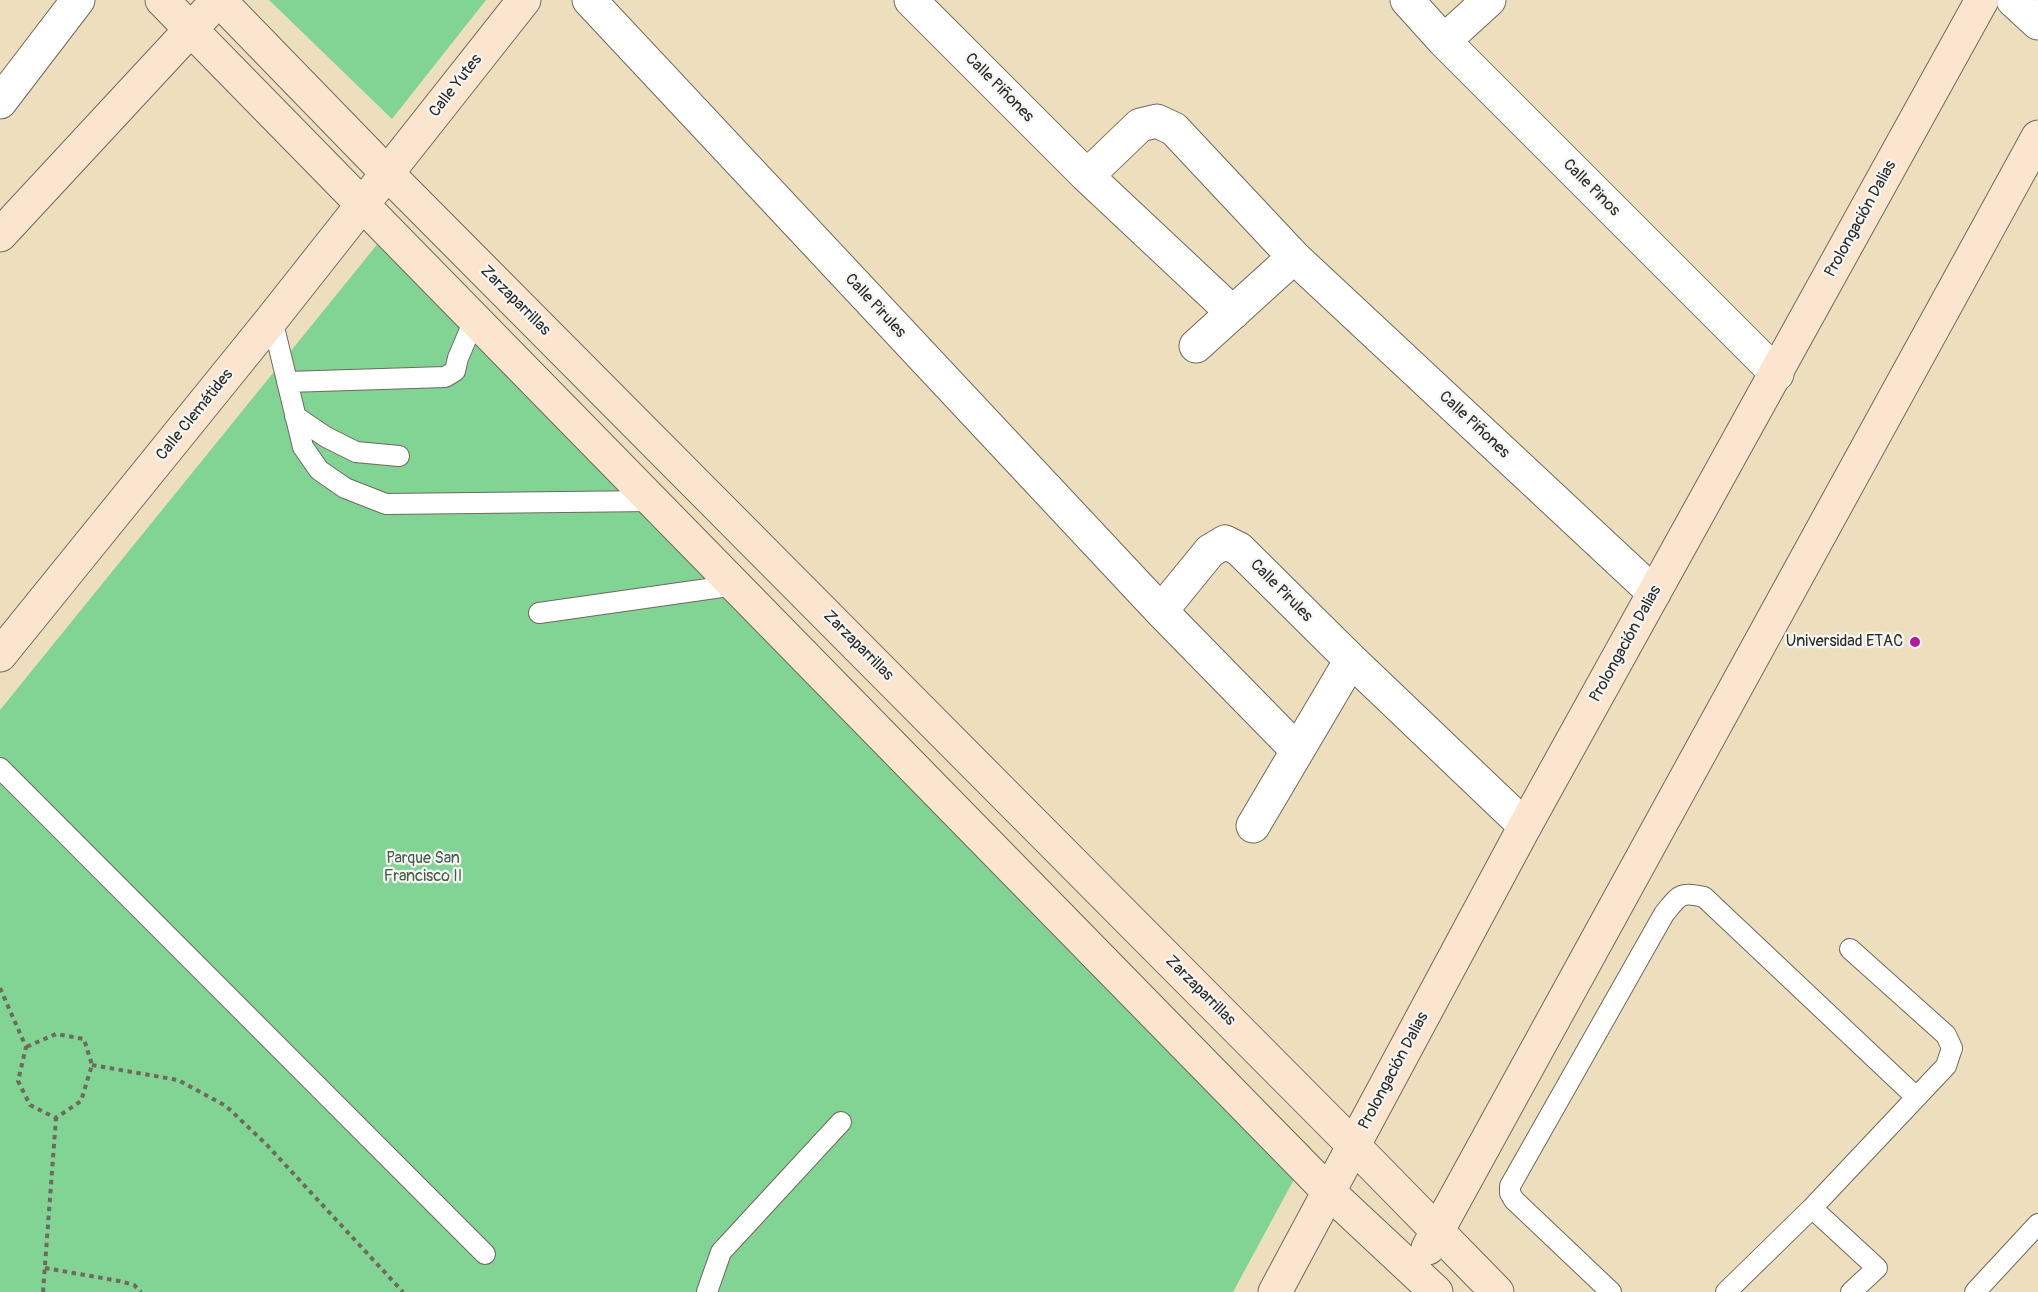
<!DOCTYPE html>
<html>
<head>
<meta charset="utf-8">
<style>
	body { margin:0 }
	canvas { display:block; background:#eddfbd }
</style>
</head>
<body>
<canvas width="2038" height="1292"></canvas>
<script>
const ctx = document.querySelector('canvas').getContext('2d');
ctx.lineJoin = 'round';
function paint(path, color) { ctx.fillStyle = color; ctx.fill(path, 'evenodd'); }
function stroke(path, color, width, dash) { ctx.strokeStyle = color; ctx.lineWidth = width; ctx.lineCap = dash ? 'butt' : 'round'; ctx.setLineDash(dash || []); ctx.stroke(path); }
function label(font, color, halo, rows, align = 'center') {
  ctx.font = font + ' Pangolin,sans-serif'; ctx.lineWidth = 4.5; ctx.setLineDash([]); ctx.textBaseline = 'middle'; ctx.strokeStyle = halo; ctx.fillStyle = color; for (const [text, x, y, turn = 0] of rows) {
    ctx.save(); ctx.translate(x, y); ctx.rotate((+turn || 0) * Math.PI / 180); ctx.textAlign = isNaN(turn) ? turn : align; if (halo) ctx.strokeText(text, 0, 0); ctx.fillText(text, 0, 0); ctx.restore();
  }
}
paint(new Path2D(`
	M269 0H486L392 119Z
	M384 236 1311 1148 1233 1292H0V710Z`), '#82d495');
const lane = new Path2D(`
	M272 319 303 447 319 470 345 488 386 504 653 501
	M287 382 445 377 455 371 458 358 475 318
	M295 416 326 437 356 452 399 456
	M539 613 736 585
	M0 768 485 1254
	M1812 1208 1877 1268 1851 1292
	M707 1292 721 1252 841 1122
	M1611 1292 1514 1200 1510 1193V1186L1664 914C1679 896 1679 891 1704 897L1916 1097
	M1726 1292 1812 1208 1946 1066 1952 1048 1946 1035 1850 949
	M1975 1292 2038 1224`);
const street = new Path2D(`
	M589 0 1161 611 1297 750
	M911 0 1087 176 1233 313
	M1407 0 1444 41 1777 374
	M2013 0 2038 23
	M1444 41 1489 0
	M0 102 78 0
	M1087 176 1140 125 1157 121 1174 129 1294 257 1654 593
	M1196 346 1294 257
	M1161 611 1210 551 1225 542 1239 549 1351 660 1525 826
	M1253 826 1351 660`);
const secondary = new Path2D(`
	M162 0 1330 1193 1436 1292
	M219 0 387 173 1354 1146 1497 1292
	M0 235 206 13
	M0 655 272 319 524 0
	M1428 1248 2038 137
	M1275 1292 1525 826 1982 0`);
stroke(lane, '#6f6a5e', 22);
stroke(street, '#6f6a5e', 35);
stroke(secondary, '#6f6a5e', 35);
stroke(new Path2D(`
	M0 988 26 1047 18 1081 30 1105 56 1118 81 1101 92 1065 84 1039 56 1034 26 1047
	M92 1065 178 1080 226 1106 266 1144 403 1292
	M45 1268 119 1281 134 1285 141 1292
	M43 1292 56 1118`), '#6f6a5e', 4, [4.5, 4.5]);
stroke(lane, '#fff', 20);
stroke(street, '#fff', 33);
stroke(secondary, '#fbe5cf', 33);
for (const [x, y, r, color] of [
	[1915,642,6,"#b5179e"]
]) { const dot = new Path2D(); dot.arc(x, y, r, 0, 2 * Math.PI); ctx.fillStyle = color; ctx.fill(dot); stroke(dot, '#f6f6f2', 2); }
label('16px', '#2b2b2b', '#f6f6f2', [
	["Calle Yutes",456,86,-52],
	["Calle Piñones",999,88,45],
	["Calle Pinos",1591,188,45],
	["Prolongación Dalias",1861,219,-61],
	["Zarzaparrillas",515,301,45],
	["Calle Pirules",875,306,47],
	["Calle Clemátides",195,415,-51],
	["Calle Piñones",1474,425,43],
	["Calle Pirules",1281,591,45],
	["Prolongación Dalias",1626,644,-61],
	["Zarzaparrillas",858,646,45],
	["Zarzaparrillas",1200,991,45],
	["Prolongación Dalias",1394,1071,-62]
]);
label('16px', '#2b2b2b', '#f6f6f2', [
	["Universidad ETAC",1903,642]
], 'right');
label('16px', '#455e4b', '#f6f6f2', [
	["Parque San",423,859],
	["Francisco II",423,877]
]);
</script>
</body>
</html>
